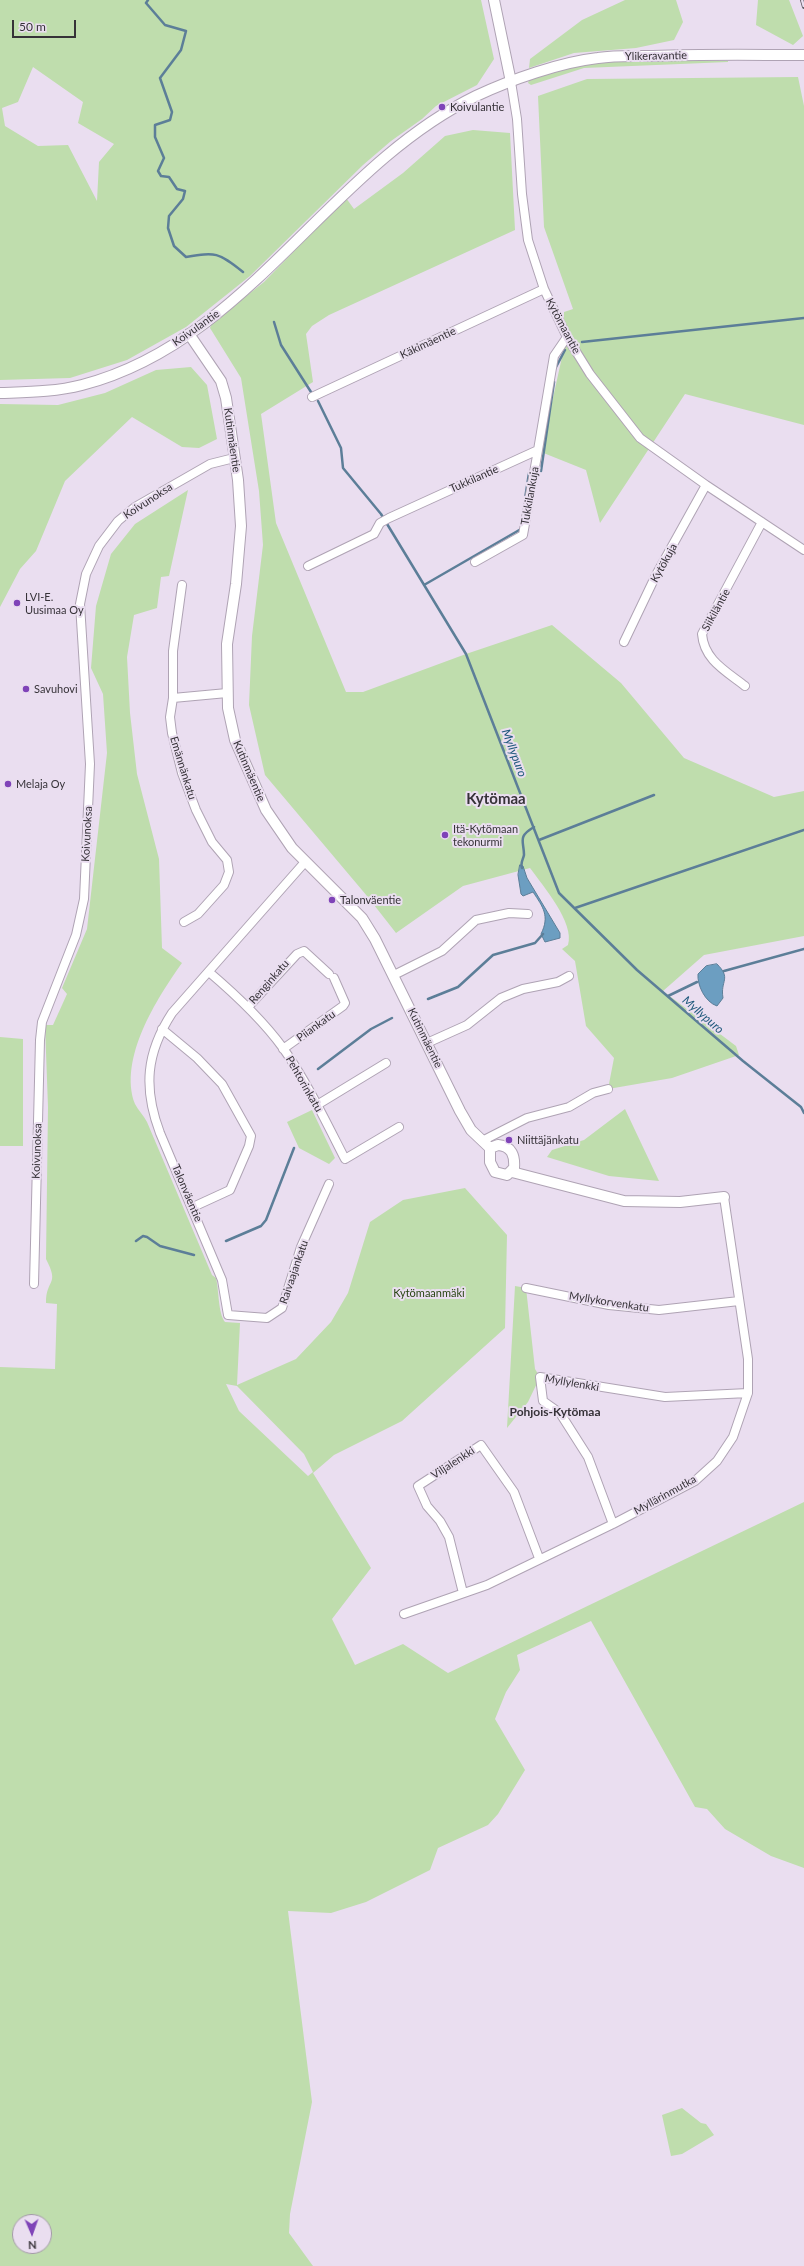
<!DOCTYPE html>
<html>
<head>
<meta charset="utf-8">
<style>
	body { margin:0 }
	#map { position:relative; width:804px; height:2266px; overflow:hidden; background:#eadef0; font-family:Lato,sans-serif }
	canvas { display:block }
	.north { position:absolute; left:12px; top:2214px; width:40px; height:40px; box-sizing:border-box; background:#eadef0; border:1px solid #a299a6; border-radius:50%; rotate:178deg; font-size:11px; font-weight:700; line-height:16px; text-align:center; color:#363238 }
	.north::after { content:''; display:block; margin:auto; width:14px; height:18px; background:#7f43b8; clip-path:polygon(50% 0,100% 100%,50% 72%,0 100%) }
	.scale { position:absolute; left:12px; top:20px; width:64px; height:18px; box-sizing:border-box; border:2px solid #363238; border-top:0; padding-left:5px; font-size:12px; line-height:14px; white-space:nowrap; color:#363238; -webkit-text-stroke:3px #eadef0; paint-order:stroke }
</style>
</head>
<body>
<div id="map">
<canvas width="804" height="2266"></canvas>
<div class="north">N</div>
<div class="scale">50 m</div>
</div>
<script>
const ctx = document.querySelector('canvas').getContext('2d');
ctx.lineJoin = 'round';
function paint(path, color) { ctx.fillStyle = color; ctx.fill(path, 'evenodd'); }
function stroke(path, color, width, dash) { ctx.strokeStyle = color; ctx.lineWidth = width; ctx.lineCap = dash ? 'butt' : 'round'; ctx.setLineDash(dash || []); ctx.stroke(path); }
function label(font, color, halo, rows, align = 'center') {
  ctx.font = font + ' Lato,sans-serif'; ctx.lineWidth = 4; ctx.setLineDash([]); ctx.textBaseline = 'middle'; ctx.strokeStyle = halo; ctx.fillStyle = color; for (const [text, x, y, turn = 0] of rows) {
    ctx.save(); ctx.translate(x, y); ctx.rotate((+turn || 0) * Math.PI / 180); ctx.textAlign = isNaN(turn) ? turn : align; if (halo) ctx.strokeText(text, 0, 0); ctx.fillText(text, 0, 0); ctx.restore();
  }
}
paint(new Path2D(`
	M0 0H481L494 59 477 85 436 106 422 119 391 141 363 165 250 276 186 327 127 360 70 378 0 380ZM33 67 83 102 78 123 114 144 99 162 97 201 68 145 38 146 5 126 2 108 18 102Z
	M625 0H676L683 22 674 40 636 48 574 53 529 68 530 59 582 20Z
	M758 0H789L803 36 793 45 756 25Z
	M612 59 728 61V62L584 68 531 85 528 83 529 80 578 64Z
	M798 77 804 106V425L685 394 600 523 586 470 541 452 564 348V312L573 309 544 227 538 96 587 79Z
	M473 130 510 133 515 230 329 315 312 326 306 334 313 382 261 414 276 523 346 692H363L466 654 552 625 621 683 684 758 774 797 804 791V936L704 955 663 991 736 1046 739 1055 672 1078 608 1089 614 1058 586 1026 575 961 562 949 568 945C575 923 543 886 530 868L463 886 396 933 367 896 265 775 249 705 252 636 263 545 259 491 241 378 210 328 212 323 264 282 346 198 354 209 403 173 445 136Z
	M191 367 207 385 217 439 199 448 182 447 132 417 65 481 36 551 20 569 0 607V404L58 405 105 393 156 370Z
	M188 490 169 576 161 577 157 608 134 615 127 657 130 713 137 774 159 859 162 948 182 963C157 998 118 1059 135 1104 138 1110 144 1116 147 1122L212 1275 216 1278C219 1290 218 1313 225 1322L240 1323 237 1385 296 1359 331 1322 348 1293 370 1222 403 1200 465 1188 507 1235 505 1328 402 1421 334 1455 313 1473 371 1568 332 1619 355 1665 403 1644 448 1673 804 1502V1868L771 1856 725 1829 707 1809 695 1807 591 1621 517 1655 520 1670 506 1692 495 1719 525 1770 498 1814 488 1825 438 1848 430 1870 366 1902 331 1913 288 1911 312 2102 290 2214 289 2233 313 2266H0V1367L55 1369 57 1304 46 1303C46 1278 60 1286 46 1259L48 1107 45 1025H53L67 994 62 988 87 929 107 753 103 694 91 668 96 606 111 554 135 524ZM226 1384 237 1386 304 1454 313 1472 308 1476 239 1411ZM20 2222H44V2246H20Z
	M0 1037 23 1039V1146H0Z
	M625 1109 659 1181 609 1176 547 1157 552 1150 584 1140Z
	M312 1110 335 1158 329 1164 299 1148 287 1122Z
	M515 1286 526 1288 535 1369 540 1377 528 1402 507 1428Z
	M682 2108 701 2123 706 2124 714 2135 682 2154 671 2156 662 2115Z`), '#bfddad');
const water = new Path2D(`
	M520 865 523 866 527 878 560 933V938L545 942 541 934C550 916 543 907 533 892L523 896 521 894 518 875Z
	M717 964C732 979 720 980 723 998L717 1006C705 1002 697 985 698 974L706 966Z`);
paint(water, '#6c9ec1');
stroke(water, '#5c7e98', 1);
stroke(new Path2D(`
	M148 0 146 3 165 25 186 31 181 50 160 78 172 112 170 120 155 125V137L164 158 158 171 161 176 169 177 177 189 185 191 183 199 169 216 168 228 174 246 186 257C216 252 218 252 243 272
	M274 322 281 345 311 392
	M582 342 804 318
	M555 369 565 350
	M318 401 341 448 343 468 381 514 466 654 559 893 637 970 743 1061 801 1107 804 1113
	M541 471 554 382
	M525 499 529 473
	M424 585 521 529
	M539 840 654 795
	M522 868C520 863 523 860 524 855 524 841 517 837 534 827
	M575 908 804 830
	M724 971 804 949
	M668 996 697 982
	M428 999 458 987 493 955 535 943 543 934
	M318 1069 371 1029 392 1018
	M136 1241 143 1236 147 1237 160 1246 194 1255
	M226 1241 261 1226 266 1220 294 1148`), '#5c7e98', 2.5);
const minor = new Path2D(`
	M511 82 517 119 522 194 528 240 544 289 567 337 590 374 640 438 706 485 804 550
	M312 397 544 289
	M475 562 523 535 538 450
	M308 566 374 534 380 523 389 518 538 450 554 356 567 337
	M182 585 173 651V698L170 717 172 733 182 773 196 810 212 842 227 860 229 872 224 885 198 914 184 922
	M624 642 656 575 706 485
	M745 686C726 671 704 660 702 634L762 522
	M173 698 227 693
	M305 862 172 1013C146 1053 143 1088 160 1133L222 1280 228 1315 267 1318 282 1308 301 1247 329 1184
	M209 972C236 995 262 1019 283 1048 307 1082 326 1122 345 1159L399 1127
	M394 975 442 951 476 920 509 913 528 914
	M248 1007 297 954 304 951 329 974
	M162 1029 197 1058 222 1084 251 1136 249 1146 230 1190 193 1207
	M427 1043 467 1025 501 998 523 989 558 982 569 976
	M283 1049 343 1006 345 1003 334 978
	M317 1105 386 1063
	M482 1141 527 1118 569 1107 593 1093 608 1089
	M34 1284 40 1040 42 1022 76 935 84 899 90 764 80 604 86 574 99 546 118 521 135 507 210 464 234 458
	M526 1288 609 1305 659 1310 739 1301
	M613 1524 588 1457 560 1413 543 1401 540 1377 665 1397 748 1393
	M463 1593 449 1537 440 1521 427 1506 418 1486 481 1445 514 1492 539 1558
	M404 1614 487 1585 613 1524 695 1481 717 1461 733 1437 748 1393V1359L724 1197`);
const tertiary = new Path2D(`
	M494 0 511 82
	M189 334 221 381 226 398 238 480 241 526 236 584 227 644 228 708 235 740 266 810 292 848 362 918 375 939 460 1111 471 1130 490 1148
	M0 393C27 392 55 392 82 385 248 342 327 169 476 96 510 80 561 62 598 58 616 55 635 56 653 56 703 54 754 55 804 55
	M498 1145C512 1146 515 1156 514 1168L507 1175 495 1172 490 1162V1148Z
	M512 1172 624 1201 680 1202 724 1197`);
stroke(minor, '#afa3b4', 10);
stroke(tertiary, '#afa3b4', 12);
stroke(minor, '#fff', 8);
stroke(tertiary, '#fff', 10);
const rail = new Path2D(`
	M802 0 804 7`);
stroke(rail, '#5b555e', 4);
stroke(rail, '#eadef0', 2.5, [8]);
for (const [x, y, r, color] of [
	[442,107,4,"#7f43b8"],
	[17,603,4,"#7f43b8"],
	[26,689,4,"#7f43b8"],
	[8,784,4,"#7f43b8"],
	[445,835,4,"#7f43b8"],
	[332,900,4,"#7f43b8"],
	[509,1140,4,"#7f43b8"]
]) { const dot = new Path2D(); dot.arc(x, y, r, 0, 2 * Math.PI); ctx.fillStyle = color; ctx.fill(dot); stroke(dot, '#eadef0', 1.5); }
label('11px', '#363238', '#eadef0', [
	["Ylikeravantie",656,56,-1],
	["Kytömaantie",563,326,62],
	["Koivulantie",196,328,-35],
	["Käkimäentie",428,343,-25],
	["Kutinmäentie",232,440,82],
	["Tukkilantie",474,479,-24],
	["Tukkilankuja",530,496,-80],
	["Koivunoksa",148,501,-33],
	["Kytökuja",664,563,-61],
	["Siikiläntie",716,610,-61],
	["Emännänkatu",183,768,73],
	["Kutinmäentie",249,771,67],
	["Koivunoksa",87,834,-87],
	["Renginkatu",269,982,-49],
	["Piiankatu",316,1026,-36],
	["Kutinmäentie",425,1038,64],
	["Pehtorinkatu",304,1084,60],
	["Koivunoksa",37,1151,-88],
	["Talonväentie",187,1193,67],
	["Raivaajankatu",294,1272,-71],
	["Myllykorvenkatu",609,1302,9],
	["Myllylenkki",572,1383,10],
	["Viljalenkki",453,1463,-33],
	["Myllärinmutka",665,1495,-29]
]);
label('11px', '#363238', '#eadef0', [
	["Koivulantie",450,107],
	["LVI-E.",25,597],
	["Uusimaa Oy",25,610],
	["Savuhovi",34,689],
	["Melaja Oy",16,784],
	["Itä-Kytömaan",453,829],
	["tekonurmi",453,842],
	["Talonväentie",340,900],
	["Niittäjänkatu",517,1140]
], 'left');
label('11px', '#294412', '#eadef0', [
	["Kytömaanmäki",429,1293]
]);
label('italic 12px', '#1e587c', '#eadef0', [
	["Myllypuro",514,753,69],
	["Myllypuro",703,1015,41]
]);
label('bold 12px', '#363238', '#eadef0', [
	["Pohjois-Kytömaa",555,1412]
]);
label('bold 15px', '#363238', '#eadef0', [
	["Kytömaa",496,799]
]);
</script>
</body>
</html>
